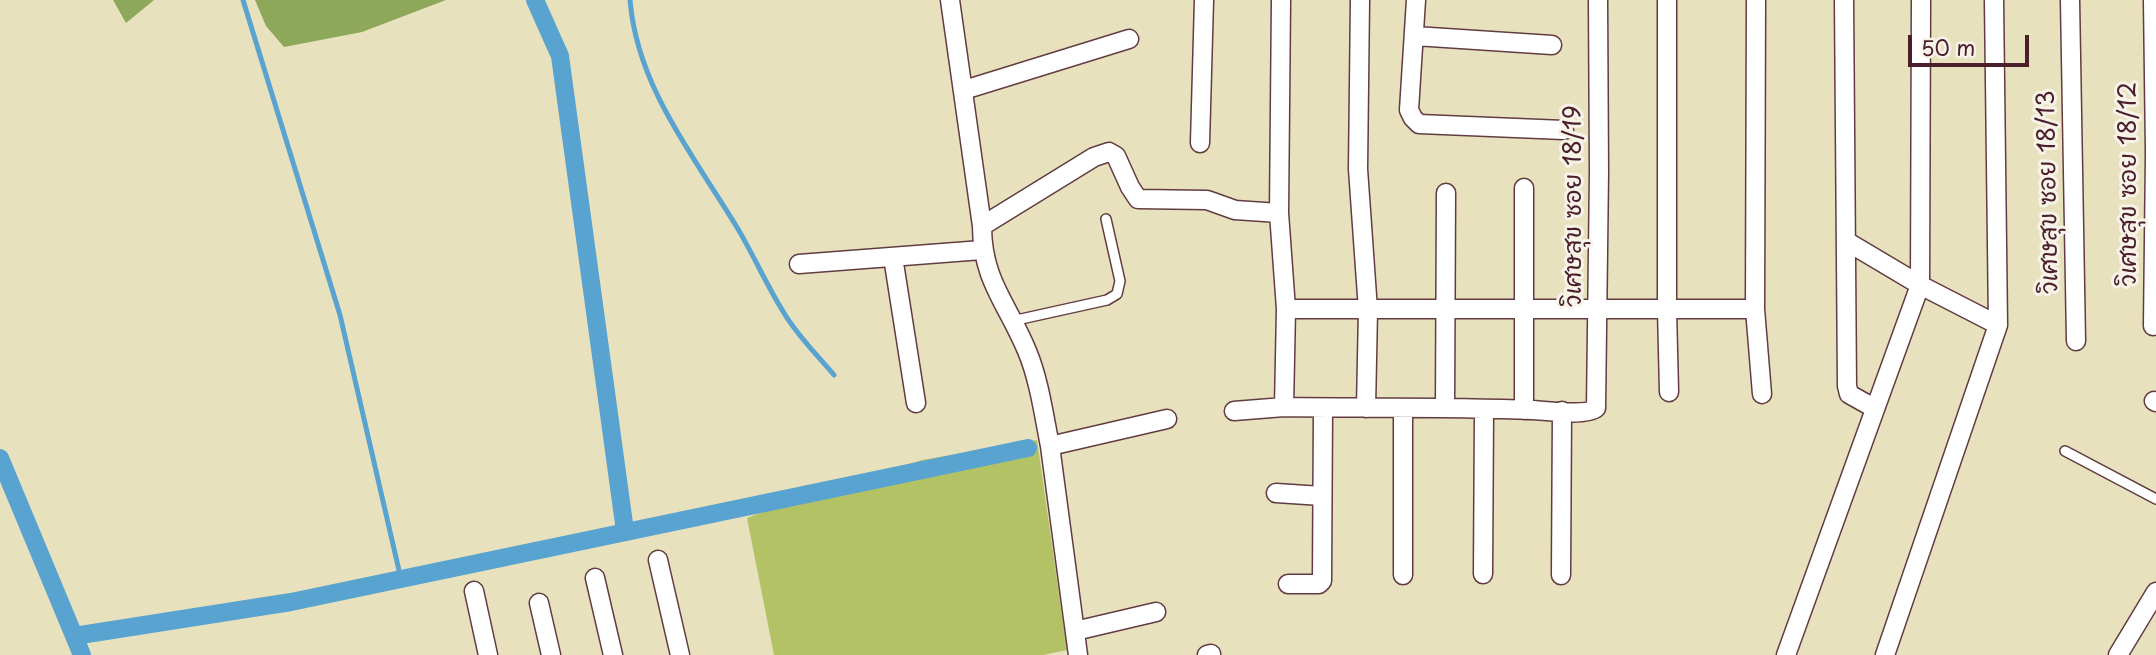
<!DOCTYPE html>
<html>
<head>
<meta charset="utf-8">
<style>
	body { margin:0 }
	#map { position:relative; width:2156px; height:655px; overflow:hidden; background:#e8e1bd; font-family:"Playpen Sans",sans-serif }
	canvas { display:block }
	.scale { position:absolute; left:1908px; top:35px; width:121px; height:32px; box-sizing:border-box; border:4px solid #4a1f2b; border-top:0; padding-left:9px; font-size:21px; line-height:24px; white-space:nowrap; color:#4a1f2b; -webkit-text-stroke:5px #f7f3e8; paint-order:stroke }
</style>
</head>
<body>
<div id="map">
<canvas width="2156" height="655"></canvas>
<div class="scale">50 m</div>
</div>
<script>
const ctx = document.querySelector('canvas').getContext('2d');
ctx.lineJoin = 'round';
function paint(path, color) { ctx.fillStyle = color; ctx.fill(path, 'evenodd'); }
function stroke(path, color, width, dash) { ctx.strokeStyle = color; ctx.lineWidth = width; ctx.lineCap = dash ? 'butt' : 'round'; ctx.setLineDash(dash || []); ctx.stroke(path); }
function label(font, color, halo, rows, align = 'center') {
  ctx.font = font + ' "Playpen Sans","Playpen Sans Thai",sans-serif'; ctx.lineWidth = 6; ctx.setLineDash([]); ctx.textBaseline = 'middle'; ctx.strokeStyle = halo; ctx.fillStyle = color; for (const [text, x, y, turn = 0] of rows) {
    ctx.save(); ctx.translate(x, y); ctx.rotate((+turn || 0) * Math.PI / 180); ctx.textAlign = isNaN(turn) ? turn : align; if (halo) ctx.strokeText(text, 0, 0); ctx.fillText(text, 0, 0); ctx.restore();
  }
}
paint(new Path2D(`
	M1037 440 1067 650 1043 655H774L747 518 806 495 922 460Z`), '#b2c265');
paint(new Path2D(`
	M113 0H154L126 23Z
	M255 0H446L362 32 284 47 266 26Z`), '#8da85a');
stroke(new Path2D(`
	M243 0 340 315 401 579
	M630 0C637 87 694 156 738 229 754 256 767 286 784 313 797 335 817 355 834 375`), '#59a3d0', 5);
stroke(new Path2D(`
	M535 0 560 56 625 531
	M0 458 82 655
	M74 636 291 602 1028 448`), '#59a3d0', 18);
const service = new Path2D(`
	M1012 321 1107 300 1117 294 1120 281 1106 219
	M2065 451 2156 499`);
const minor = new Path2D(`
	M950 0 982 226C982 281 1008 304 1027 351 1039 379 1044 416 1050 446L1078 655
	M1281 0 1279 213 1286 309 1284 407C1367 408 1450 407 1533 410 1547 411 1587 416 1596 408L1599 172 1598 0
	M1360 0 1358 169 1368 310 1366 408
	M1416 0 1409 110 1413 118 1419 124 1564 130
	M1667 0V309L1669 392
	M1756 0 1755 309 1762 394
	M1844 0 1847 386 1849 394 1874 408
	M1994 0 1998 325
	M2070 0 2076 341
	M1415 36 1552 45
	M964 90 1129 39
	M1200 143 1204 0
	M1524 188V410
	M982 226 1094 157 1109 152 1116 156 1130 187 1138 199 1207 200 1235 210 1279 213
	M1846 241 1920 285 1998 325 1885 655
	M893 257 916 403
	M799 264 982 250
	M1286 309C1443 310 1599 309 1755 309
	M2153 326 2155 153 2153 0
	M2154 401 2156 402
	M1445 408 1446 193
	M1403 409V575
	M1234 411 1284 407
	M1050 446 1167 419
	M1276 493 1322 496
	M658 560 680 655
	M1483 574 1484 410
	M1561 575 1562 411
	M595 578 613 655
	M1288 584H1319L1322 581 1323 408
	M474 591 488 655
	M539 603 551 655
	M1075 631 1156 612
	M1207 655 1211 654
	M1786 655 1920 285 1921 0
	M2118 655 2156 592`);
stroke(service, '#623c41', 12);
stroke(minor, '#623c41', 21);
stroke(service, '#fff', 9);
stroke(minor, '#fff', 18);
label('24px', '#4a1f2b', '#f7f3e8', [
	["วิเศษสุข ซอย 18/12",2129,184,-90],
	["วิเศษสุข ซอย 18/13",2049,192,-91],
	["วิเศษสุข ซอย 18/19",1574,206,-90]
]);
</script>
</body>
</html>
